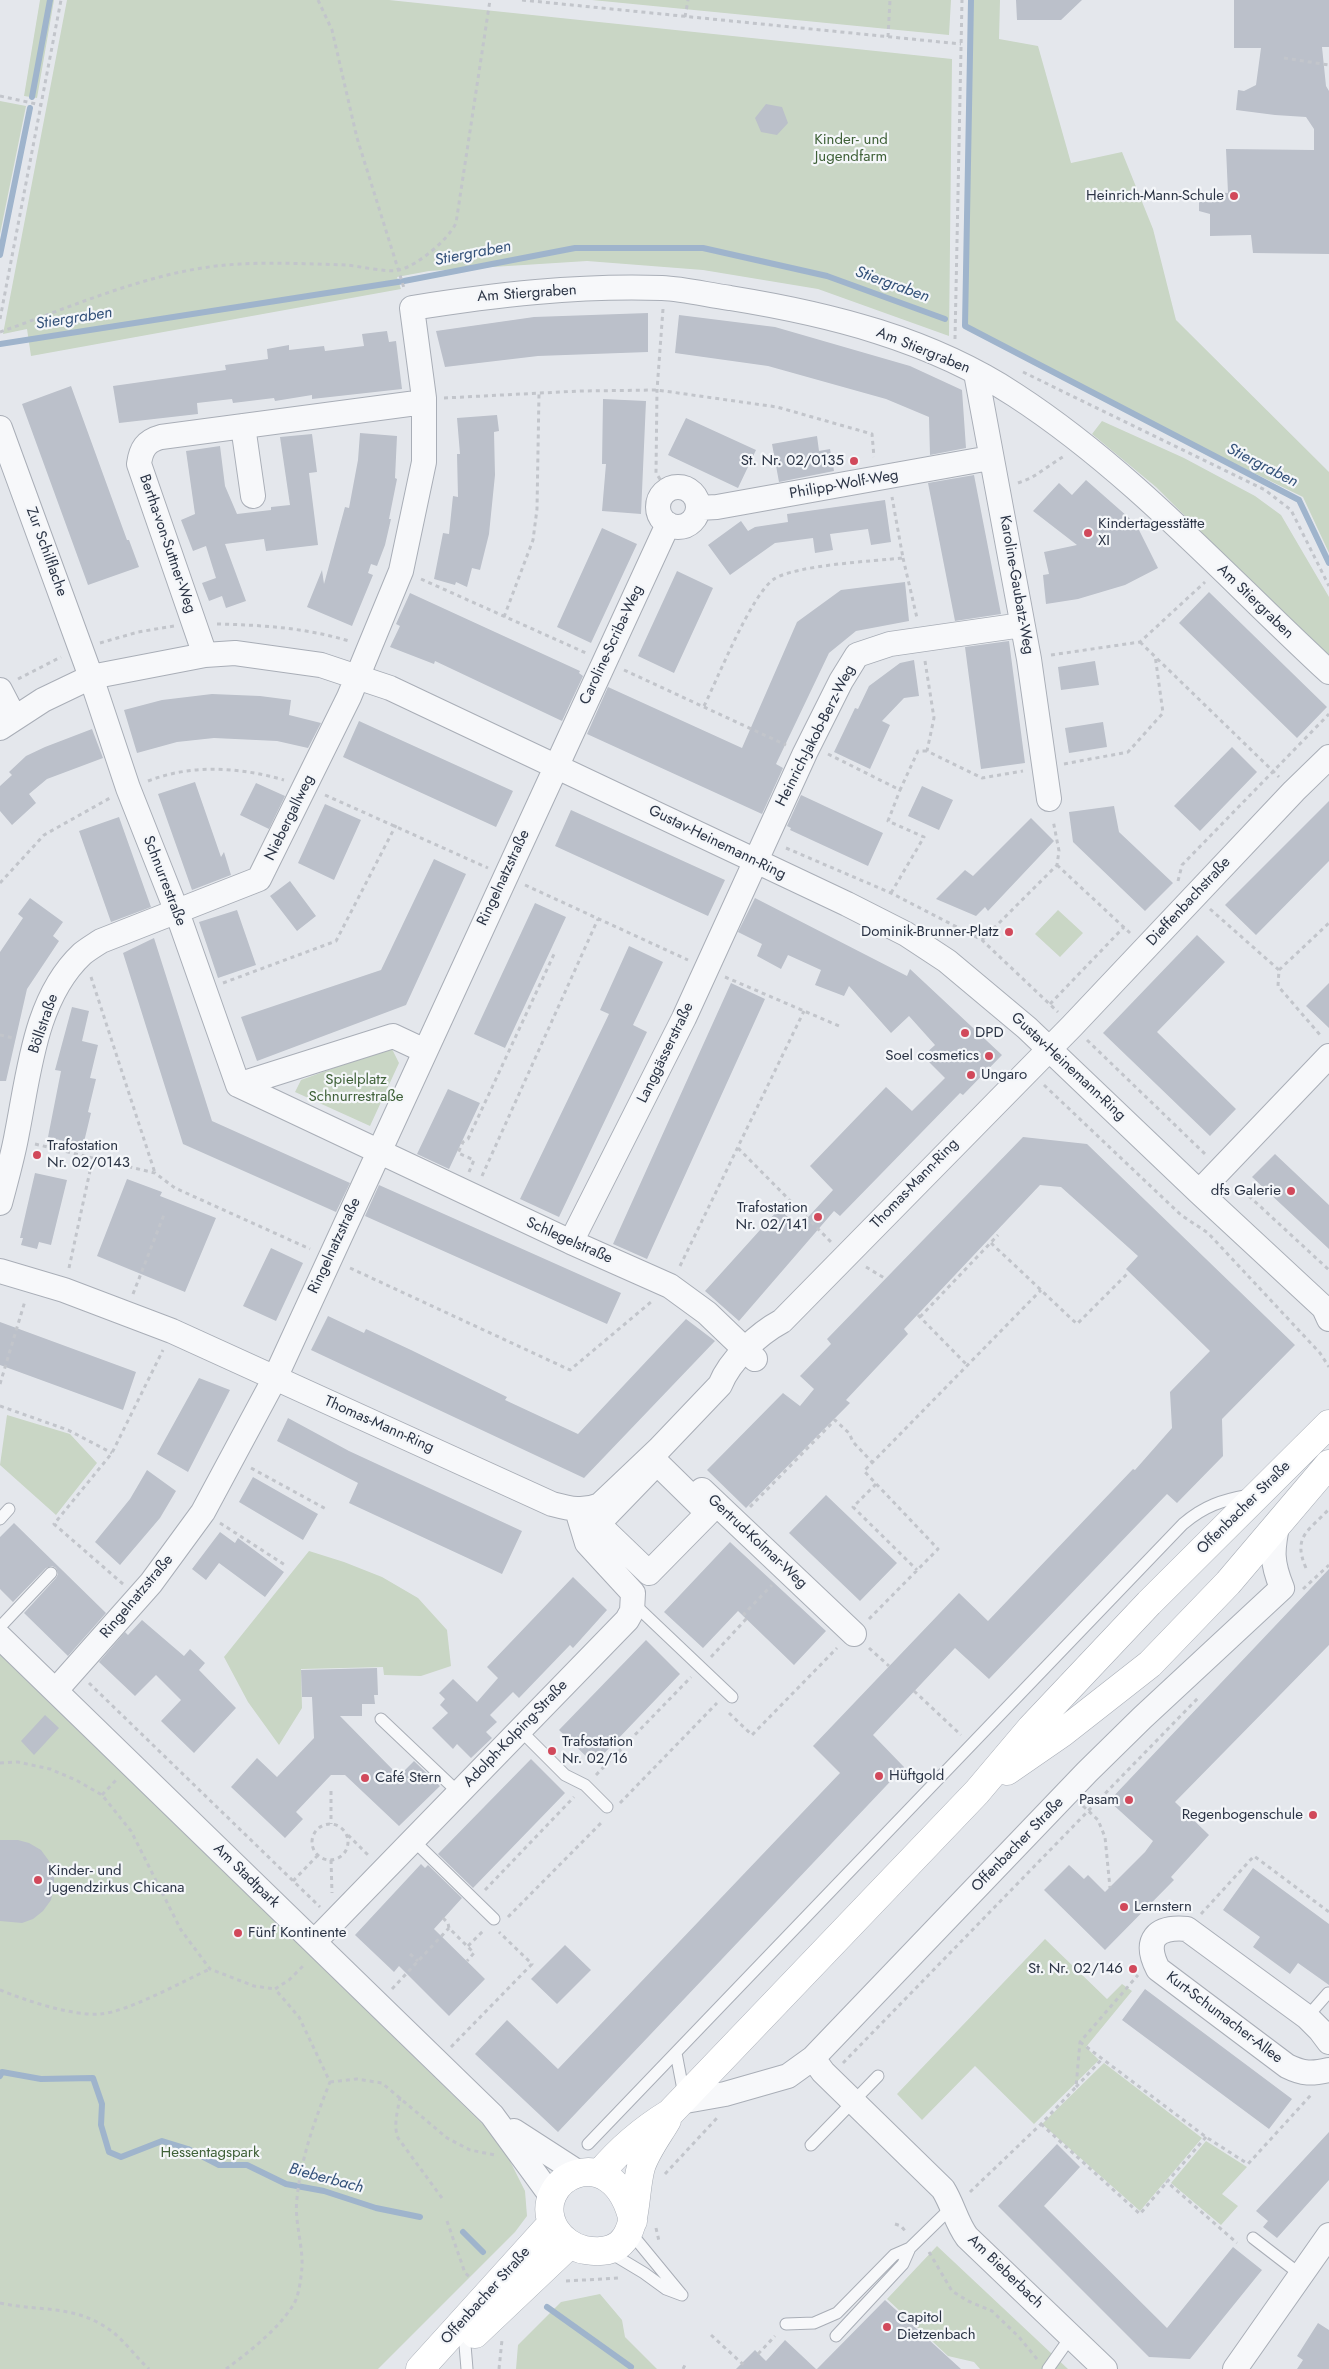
<!DOCTYPE html>
<html>
<head>
<meta charset="utf-8">
<style>
	body { margin:0 }
	canvas { display:block; background:#e4e7ec }
</style>
</head>
<body>
<canvas width="1329" height="2369"></canvas>
<script>
const ctx = document.querySelector('canvas').getContext('2d');
ctx.lineJoin = 'round';
function paint(path, color) { ctx.fillStyle = color; ctx.fill(path, 'evenodd'); }
function stroke(path, color, width, dash) { ctx.strokeStyle = color; ctx.lineWidth = width; ctx.lineCap = dash ? 'butt' : 'round'; ctx.setLineDash(dash || []); ctx.stroke(path); }
function label(font, color, halo, rows, align = 'center') {
  ctx.font = font + ' Jost,sans-serif'; ctx.lineWidth = 4.5; ctx.setLineDash([]); ctx.textBaseline = 'middle'; ctx.strokeStyle = halo; ctx.fillStyle = color; for (const [text, x, y, turn = 0] of rows) {
    ctx.save(); ctx.translate(x, y); ctx.rotate((+turn || 0) * Math.PI / 180); ctx.textAlign = isNaN(turn) ? turn : align; if (halo) ctx.strokeText(text, 0, 0); ctx.fillText(text, 0, 0); ctx.restore();
  }
}
paint(new Path2D(`
	M40 0H54L37 98 24 96Z
	M67 0H389L952 59 949 336 818 289 703 270 587 261 429 271 397 277 401 289 31 356 27 329 3 334Z
	M592 0H951L949 35Z
	M973 0H1000L999 39 1038 46 1071 163 1122 152 1153 229 1176 320 1329 472V553L1303 497 1133 414 964 325Z
	M0 101 26 106 0 234Z
	M1102 421 1184 458 1255 496 1281 515 1329 597V660L1156 487 1092 434Z
	M1058 910 1083 933 1060 957 1035 934Z
	M391 1047 399 1063 370 1126 295 1092 301 1080Z
	M7 1415 70 1434 97 1463 56 1515 0 1465Z
	M309 1551 344 1562 382 1577 418 1598 447 1630 451 1666 421 1676 384 1675 383 1667 301 1669 302 1708 279 1745 248 1702 224 1657Z
	M0 1652 500 2141 525 2191 527 2216 515 2232 378 2369H0Z
	M1045 1939 1107 1999 1122 1984 1132 1991 1086 2047 1099 2060 1034 2124 975 2066 922 2120 897 2094Z
	M1104 2063 1202 2138 1140 2211 1042 2124Z
	M1206 2141 1247 2167 1222 2194 1238 2206 1221 2225 1171 2183Z
	M937 2246 1068 2369H980L974 2362 948 2356 887 2299Z
	M600 2294 622 2320 625 2337 657 2369H516L518 2345 561 2302Z`), '#c9d6c5');
stroke(new Path2D(`
	M971 0 965 326 1299 500 1329 563
	M32 97 50 0
	M0 255 30 108
	M0 344 404 281 575 248H703L827 276 945 319
	M0 2076 2 2072 41 2079 93 2078 102 2104 101 2125 109 2152 121 2157 162 2141 188 2149 219 2165H247L286 2184 324 2191 376 2208 420 2217
	M463 2232 483 2252
	M547 2307 631 2367`), '#9fb4cc', 6);
paint(new Path2D(`
	M1016 0H1082L1061 20H1017Z
	M1234 0H1329V47H1322L1326 86 1329 91V254L1253 253 1251 235 1210 236V214L1199 211V191L1228 193 1226 149 1314 150V129L1306 117 1275 115 1236 110 1238 90 1244 91 1256 85 1261 48H1234Z
	M766 104 782 107 788 123 777 135 761 132 755 118Z
	M648 313V352L538 356 445 367 436 331 534 317Z
	M679 315 775 327 910 366 962 390 966 448 930 455 929 417 886 399 768 366 675 353Z
	M387 331 389 342 396 341 402 389 312 399V395L275 401 274 398 233 403 232 399 197 403 198 414 119 423 113 386 226 370 225 365 268 359 267 349 289 345V350L324 346 325 351 364 346 362 334Z
	M71 386 127 540H129L139 567 88 585 22 404Z
	M603 399 646 401 641 514 602 511 606 464H602Z
	M497 415 499 431 494 432 495 475 489 534 480 570 472 568 467 587 456 582 455 585 434 579 443 533 449 534 453 496 458 497 457 454H460L457 418Z
	M686 418 756 450 738 488 668 455Z
	M360 433 397 436 395 478 397 479 389 519H391L385 545 377 566 371 564 368 573 373 575 352 626 307 607 322 570 324 584 345 507 349 508 358 460Z
	M312 434 317 472 309 473 318 545 266 551 264 539 225 544 246 601 226 608 222 596 209 601 202 583 216 578 206 546 193 551 181 520 195 514 186 451 220 446 225 486 237 514 271 510V507L290 505 280 437Z
	M817 436 819 451 830 449 834 471 779 482 772 444Z
	M974 475 1001 614 955 621 928 483Z
	M1086 480 1136 524 1158 568 1125 585 1078 599 1046 604 1043 575 1049 574 1044 552 1077 545 1033 511 1059 483 1072 495Z
	M885 500 891 542 871 545 868 529 830 534 833 550 815 553 813 538 775 543 730 575 708 545 741 521 748 531 755 527 788 522 787 514Z
	M602 528 637 544 591 643 557 627Z
	M677 571 713 588 674 673 638 656Z
	M905 582 909 621 856 631 829 653 776 764 783 768 762 814 587 734 608 687 742 748 797 622 841 590Z
	M1209 592 1327 707 1297 738 1179 623Z
	M410 593 580 671 579 673 583 676 562 721 435 661 434 664 390 647 400 626 396 624Z
	M1009 641 1025 763 981 769 965 647Z
	M914 660 919 696 904 698 882 721 890 725 870 769 834 752 855 708 858 709 869 686 900 663Z
	M1095 661 1099 685 1061 690 1058 667Z
	M212 694 260 696 291 700 289 715 321 723 308 748 277 741 214 738 177 742 137 753 124 710 162 700Z
	M359 721 513 791 496 827 343 757Z
	M1103 722 1107 747 1069 753 1065 728Z
	M92 729 103 758 47 779 29 794 36 803 12 825 0 811V786L12 775 9 772 26 756 45 747Z
	M1232 747 1257 772 1200 831 1174 806Z
	M195 782 221 857 224 852 231 875 192 890 158 794Z
	M256 783 285 796 269 829 240 815Z
	M922 786 953 800 939 830 908 816Z
	M801 795 883 833 868 866 790 830 791 828 787 826Z
	M1329 801V861L1256 935 1225 905Z
	M325 804 361 820 334 880 298 863Z
	M1114 806 1119 832 1173 883 1145 911 1073 842 1069 812Z
	M571 810 725 880 708 916 555 846Z
	M119 817 151 907 111 922 79 831Z
	M1031 818 1054 841 988 911 985 907 976 916 936 899 965 870 973 876Z
	M434 859 466 874 406 1005 257 1061 241 1017 381 970Z
	M290 881 316 916 297 931 270 896Z
	M30 898 63 922 53 936 59 941 27 989 6 1081H0V952L23 918 18 914Z
	M755 898 907 976 910 969 1002 1055 963 1095 960 1093 840 1216 834 1211 739 1321 705 1291 779 1209 799 1227 833 1190 810 1166 886 1087 912 1111 945 1078 923 1056 935 1045 909 1016 891 1033 849 986 844 996 815 985 821 970 788 955 781 969 757 956 762 944 738 932Z
	M535 903 566 917 505 1048 474 1034Z
	M237 910 256 965 218 978 199 922Z
	M1197 935 1225 962 1157 1032 1236 1109 1210 1136 1103 1033Z
	M154 938 212 1121 350 1183 336 1212 183 1144 123 953Z
	M629 946 663 962 633 1025 647 1032 559 1217 520 1199 609 1014 600 1010Z
	M731 983 765 999 647 1259 613 1244Z
	M1329 983V1028L1306 1006Z
	M72 1007 89 1011 82 1041 98 1045 90 1078 96 1079 88 1112 91 1113 83 1146 48 1137 61 1071 55 1070Z
	M448 1089 480 1103 449 1169 417 1154Z
	M1023 1137 1087 1144 1295 1345 1222 1419 1223 1456 1177 1503 1167 1494 989 1679 955 1648 873 1735 904 1767 558 2132 475 2054 507 2020 558 2069 840 1773 813 1746 959 1593 988 1621 1133 1469 1135 1470 1172 1428 1170 1392 1210 1351 1126 1269 1138 1256 1061 1187 1040 1185 904 1329 908 1334 846 1400 850 1403 746 1508 707 1470 783 1393 800 1406 814 1389 800 1376 831 1344 827 1339Z
	M1275 1154 1329 1205V1249L1252 1177Z
	M35 1173 67 1180 51 1245 39 1242 37 1249 21 1245 23 1238H20Z
	M127 1179 162 1192 160 1196 216 1218 185 1292 97 1256Z
	M379 1185 621 1293 607 1324 365 1216Z
	M271 1248 303 1263 276 1321 243 1306Z
	M328 1316 364 1333 366 1329 411 1350 507 1397 505 1400 578 1434 686 1319 715 1341 584 1478 311 1350Z
	M0 1322 136 1372 123 1410 0 1365Z
	M199 1378 230 1390 188 1472 157 1454Z
	M288 1418 349 1451 522 1531 502 1574 349 1503 358 1483 277 1441Z
	M147 1470 176 1491 160 1518 120 1565 95 1542 130 1499Z
	M253 1477 318 1514 303 1540 239 1502Z
	M826 1495 897 1563 860 1601 789 1533Z
	M14 1523 106 1613 68 1656 24 1613 56 1578 58 1574 56 1568 52 1566 46 1568 13 1602 0 1589V1537Z
	M220 1532 235 1543 238 1538 284 1572 265 1597 219 1563 206 1580 192 1569Z
	M730 1542 826 1631 794 1665 738 1611 703 1648 664 1612Z
	M1329 1569V1645L1175 1802 1209 1835 1171 1877 1174 1880 1105 1950 1044 1890 1069 1865 1084 1879 1088 1875 1105 1892 1145 1852 1153 1841 1109 1801Z
	M573 1577 607 1610 573 1648 570 1645 519 1698 513 1692 490 1715 497 1722 486 1732 492 1738 471 1758 457 1744 453 1749 432 1728 448 1713 440 1705 445 1699 439 1693 453 1679 477 1702 498 1678 487 1667Z
	M142 1620 184 1656 190 1649 205 1663 199 1670 236 1708 194 1753 161 1721 181 1700 156 1675 135 1696 99 1662 125 1632 128 1635Z
	M646 1640 680 1674 594 1764 559 1730Z
	M377 1668 378 1695H374L375 1704H362V1716H340L399 1776 414 1761 440 1786 399 1826 345 1775H331L296 1812 303 1819 285 1838 231 1787 257 1758 277 1777 314 1738 312 1697H302L301 1670Z
	M45 1715 59 1728 34 1755 21 1741Z
	M531 1759 565 1793 473 1888 438 1854Z
	M0 1840H18L29 1843 41 1850 49 1861 54 1873V1888L51 1900 43 1911 33 1919 22 1923 0 1921Z
	M421 1864 425 1868 428 1865 462 1898 434 1929 485 1979 449 2016 399 1966 394 1972 355 1935Z
	M1253 1868 1329 1924V1985L1298 1963 1290 1974 1253 1947 1260 1937 1223 1910Z
	M565 1945 591 1970 557 2004 531 1979Z
	M1145 1989 1292 2099 1269 2129 1122 2020Z
	M1329 2132V2180L1277 2238 1263 2227 1268 2221 1256 2211Z
	M1057 2144 1080 2167 1044 2206 1167 2328 1233 2247 1262 2270 1190 2359 1149 2357 998 2206Z
	M885 2300 961 2369H817Z
	M1318 2323 1329 2330V2369H1297L1303 2360 1297 2356Z
	M785 2340 816 2369H736L755 2350 766 2361Z`), '#bbc0ca');
const lane = new Path2D(`
	M0 1519 9 1509
	M634 1604 732 1697
	M0 1627 51 1573
	M381 1719 459 1793
	M520 1730 565 1775 585 1785 607 1807
	M413 1840 494 1919
	M1307 2017 1328 1993
	M676 2053 684 2095
	M588 2144 1183 1524C1204 1506 1222 1500 1250 1495
	M811 2145 878 2076
	M630 2232 681 2294
	M1253 2238 1301 2275
	M609 2252 644 2273 666 2289 682 2295
	M786 2324 814 2323 837 2313 894 2255 910 2248 953 2206
	M836 2336 903 2264 910 2248
	M465 2345 467 2369
	M1048 2369 1072 2335`);
const street = new Path2D(`
	M976 373 1029 659 1049 799
	M243 426 253 496
	M0 428 91 677 128 788 177 912 238 1085 571 1242 670 1286 707 1313 755 1359
	M658 507a20 20 0 1 1 40 0a20 20 0 1 1-40 0Z
	M698 508 717 507 990 458
	M205 655 139 464C141 449 146 441 161 437L424 402
	M0 690 14 717
	M0 728 43 700 91 677 205 655 235 653 321 665 390 688 847 904 906 934 947 961 1027 1028 1199 1192 1324 1308 1329 1319
	M238 1085 393 1036 425 1051
	M1199 1192 1329 1056
	M0 1203C6 1180 13 1156 17 1133 29 1073 35 998 82 954 88 949 95 945 101 941L259 879 349 697 401 571 424 462V398L412 308C494 295 578 285 662 288 684 289 708 295 730 298 829 314 930 339 1015 395 1132 471 1227 578 1329 672
	M571 1242 684 1018 805 753 841 681 857 655 890 644 1022 625
	M0 1271 64 1290 172 1331 552 1504C571 1509 583 1512 600 1505L659 1449 720 1385C730 1360 758 1334 782 1321L1072 1026 1294 791 1329 757
	M657 1463 708 1513 649 1573 598 1524Z
	M702 1490 854 1634
	M0 1637 492 2115 552 2197
	M56 1690 151 1583 203 1512 275 1378 668 524
	M314 1942 627 1620 632 1611 633 1593 587 1543 577 1510
	M1329 2042 1320 2030 1307 2017 1187 1929C1156 1926 1143 1940 1158 1969L1287 2066C1303 2074 1312 2074 1329 2070
	M813 2058 823 2072 943 2189C953 2205 956 2222 967 2237L1105 2369
	M680 2102 725 2094 788 2076 813 2058 1087 1772 1142 1718 1282 1588C1271 1561 1272 1550 1278 1522
	M514 2131 579 2173
	M1235 2369 1329 2235`);
const secondary = new Path2D(`
	M1007 1771 1062 1733 1150 1664 1228 1583 1329 1464
	M600 2173C620 2149 644 2129 670 2113L977 1792 1031 1728 1149 1603 1329 1424
	M633 2221C613 2134 527 2180 555 2229 561 2239 573 2248 585 2250 643 2260 631 2202 641 2167 646 2151 659 2134 667 2120
	M475 2334 570 2244
	M420 2369 552 2223`);
stroke(lane, '#a9aeb7', 13);
stroke(street, '#a9aeb7', 26);
stroke(secondary, '#a9aeb7', 29);
stroke(new Path2D(`
	M318 0 332 30 357 138 404 288
	M522 0 961 44
	M685 17 688 0
	M888 37 890 0
	M1284 58 1329 65
	M0 96 41 105
	M663 309 657 390 656 473 667 490
	M0 319 61 0
	M0 332C77 305 157 268 240 264 274 262 311 264 346 265 359 266 388 273 399 270 417 266 448 240 456 223L490 0
	M955 339 962 0
	M1023 372 1265 490 1291 510 1329 586
	M444 398 580 391 657 390 777 407 872 434 874 457
	M1018 483 1031 478 1064 456
	M903 558 917 618
	M421 579 586 653
	M504 617 533 540 537 509 539 393
	M217 624C263 625 306 628 349 641
	M1140 642 1279 777
	M100 643 138 632 174 626
	M1051 655 1140 642 1205 582
	M925 661 934 718 927 751 982 778 1023 771
	M624 670 786 745
	M18 679 61 657
	M704 706C718 678 751 595 774 579 796 565 874 561 903 558L892 497
	M828 754 900 790 918 751H927
	M1064 764 1128 752 1163 713 1155 655
	M148 781C192 764 239 767 284 780
	M325 795 488 868
	M786 848 891 893 982 940 1058 1012
	M1057 865 1130 933
	M1178 881 1182 865 1329 714
	M0 883 44 835 110 798
	M525 885 688 960
	M891 893 924 837 888 821 900 790
	M1210 909 1279 970 1278 986 1321 1036
	M982 940 1057 865 1059 851 1053 820
	M1279 970 1329 923
	M91 977 155 1173
	M725 977 839 1026
	M223 983 336 941 396 825
	M1050 1004 1124 927
	M0 1035 13 1038
	M1087 1040 1205 1154
	M1044 1085 1181 1215 1208 1233 1320 1353 1329 1367
	M35 1144 155 1173 175 1188 310 1249
	M738 1148 831 1242
	M469 1172 474 1160 458 1153 463 1142 468 1139 555 952
	M482 1176 598 919
	M1237 1185 1329 1270
	M991 1243 1077 1324 1127 1274
	M680 1266 804 1011
	M866 1267 886 1279
	M69 1268 93 1157
	M350 1268 570 1370 651 1302
	M133 1294 165 1212
	M918 1315 967 1365
	M920 1317 998 1235
	M0 1384 25 1301
	M0 1406 68 1430 112 1453
	M251 1468 326 1509
	M876 1484 853 1507 917 1570
	M750 1507 835 1420 849 1433 853 1442 872 1462
	M220 1523 285 1565
	M1306 1568C1292 1536 1309 1531 1329 1509
	M123 1584 54 1524 112 1453 163 1350
	M1303 1589 1329 1565
	M869 1619 938 1549 864 1471 1041 1290
	M869 1648 889 1666
	M711 1657 747 1618 744 1614 772 1585
	M89 1683 320 1907
	M914 1691 961 1735
	M729 1713 752 1735 837 1648
	M0 1763 18 1762 50 1769 76 1780 102 1795 131 1831 181 1930 210 1969 254 1986 275 1989
	M596 1775 691 1677
	M331 1791V1824
	M102 1795 117 1779
	M620 1803 717 1703
	M1083 1806 1098 1820 1105 1837 1110 1888
	M312 1842a18 18 0 1 1 36 0a18 18 0 1 1-36 0Z
	M348 1835 368 1855
	M331 1860 332 1893
	M293 1881 318 1855
	M485 1890 574 1797
	M1201 1914 1254 1856 1329 1912
	M508 1917 602 1822
	M443 1918 448 1923 449 1928 474 1953 467 1961
	M468 1946 485 1929
	M410 1954 418 1961
	M392 1989 449 1928
	M0 1990C27 2001 72 2016 100 2014 128 2012 183 1981 210 1969
	M1080 2042 1206 2137 1248 2164 1311 2095
	M451 2047 532 1964 499 1932
	M843 2063 1198 1698
	M330 2082 357 2079 382 2083 447 2138 470 2150 495 2155
	M1076 2087 1103 2058
	M400 2097C398 2110 393 2125 398 2138L442 2198
	M1041 2124 1140 2214 1167 2182
	M1206 2137 1167 2182 1237 2243
	M665 2174 717 2118
	M970 2192 1041 2124 1076 2087 1080 2042 1138 1975
	M447 2221 465 2273 471 2278
	M895 2224 901 2226 906 2232
	M656 2228 659 2241
	M929 2252 952 2291 968 2301 992 2311 1019 2337 1037 2359
	M566 2281 620 2278
	M0 2303C42 2312 77 2304 114 2333 126 2343 137 2358 149 2369
	M711 2335 746 2367
	M758 2354 775 2336
	M226 2369C249 2352 276 2331 292 2307 299 2298 301 2278 302 2267 303 2244 294 2221 297 2198 301 2158 315 2119 330 2082L299 2017 275 1989 289 1980 305 1964
	M499 2369 502 2340
	M683 2369 686 2363`), '#c2c5cb', 3, [4, 4]);
stroke(lane, '#f7f8fa', 11);
stroke(street, '#f7f8fa', 24);
stroke(secondary, '#fff', 28);
for (const [x, y, r, color] of [
	[1234,196,5,"#d1495b"],
	[854,461,5,"#d1495b"],
	[1088,533,5,"#d1495b"],
	[1009,932,5,"#d1495b"],
	[965,1033,5,"#d1495b"],
	[989,1056,5,"#d1495b"],
	[971,1075,5,"#d1495b"],
	[37,1155,5,"#d1495b"],
	[1291,1191,5,"#d1495b"],
	[818,1217,5,"#d1495b"],
	[552,1751,5,"#d1495b"],
	[879,1776,5,"#d1495b"],
	[365,1778,5,"#d1495b"],
	[1129,1800,5,"#d1495b"],
	[1313,1815,5,"#d1495b"],
	[38,1880,5,"#d1495b"],
	[1124,1907,5,"#d1495b"],
	[238,1933,5,"#d1495b"],
	[1133,1969,5,"#d1495b"],
	[887,2327,5,"#d1495b"]
]) { const dot = new Path2D(); dot.arc(x, y, r, 0, 2 * Math.PI); ctx.fillStyle = color; ctx.fill(dot); stroke(dot, '#f4f6f9', 2); }
label('15px', '#3f6138', '#f4f6f9', [
	["Kinder- und",851,140],
	["Jugendfarm",851,157],
	["Spielplatz",356,1080],
	["Schnurrestraße",356,1097],
	["Hessentagspark",210,2153]
]);
label('15px', '#2b3445', '#f4f6f9', [
	["Heinrich-Mann-Schule",1224,196,"right"],
	["St. Nr. 02/0135",844,461,"right"],
	["Kindertagesstätte",1098,524],
	["XI",1098,541],
	["Dominik-Brunner-Platz",999,932,"right"],
	["DPD",975,1033],
	["Soel cosmetics",979,1056,"right"],
	["Ungaro",981,1075],
	["Trafostation",47,1146],
	["Nr. 02/0143",47,1163],
	["dfs Galerie",1281,1191,"right"],
	["Trafostation",808,1208,"right"],
	["Nr. 02/141",808,1225,"right"],
	["Trafostation",562,1742],
	["Nr. 02/16",562,1759],
	["Hüftgold",889,1776],
	["Café Stern",375,1778],
	["Pasam",1119,1800,"right"],
	["Regenbogenschule",1303,1815,"right"],
	["Kinder- und",48,1871],
	["Jugendzirkus Chicana",48,1888],
	["Lernstern",1134,1907],
	["Fünf Kontinente",248,1933],
	["St. Nr. 02/146",1123,1969,"right"],
	["Capitol",897,2318],
	["Dietzenbach",897,2335]
], 'left');
label('15px', '#2b3445', '#f4f6f9', [
	["Am Stiergraben",527,294,-4],
	["Am Stiergraben",923,351,22],
	["Philipp-Wolf-Weg",844,485,-10],
	["Bertha-von-Suttner-Weg",167,544,71],
	["Zur Schilflache",46,552,70],
	["Karoline-Gaubatz-Weg",1016,585,80],
	["Am Stiergraben",1255,602,44],
	["Caroline-Scriba-Weg",612,645,-65],
	["Heinrich-Jakob-Berz-Weg",816,736,-63],
	["Niebergallweg",290,818,-64],
	["Gustav-Heinemann-Ring",717,843,26],
	["Ringelnatzstraße",504,878,-65],
	["Schnurrestraße",164,881,69],
	["Dieffenbachstraße",1189,902,-47],
	["Böllstraße",44,1024,-71],
	["Langgässerstraße",666,1053,-64],
	["Gustav-Heinemann-Ring",1068,1067,43],
	["Thomas-Mann-Ring",915,1184,-46],
	["Schlegelstraße",569,1241,24],
	["Ringelnatzstraße",335,1246,-65],
	["Thomas-Mann-Ring",379,1425,24],
	["Offenbacher Straße",1244,1508,-45],
	["Gertrud-Kolmar-Weg",757,1542,43],
	["Ringelnatzstraße",137,1597,-50],
	["Adolph-Kolping-Straße",516,1734,-46],
	["Offenbacher Straße",1018,1845,-46],
	["Am Stadtpark",246,1876,44],
	["Kurt-Schumacher-Allee",1224,2018,37],
	["Am Bieberbach",1005,2272,44],
	["Offenbacher Straße",486,2296,-48]
]);
label('italic 16px', '#34527a', '#f4f6f9', [
	["Stiergraben",473,254,-11],
	["Stiergraben",892,285,20],
	["Stiergraben",74,319,-9],
	["Stiergraben",1262,466,27],
	["Bieberbach",326,2179,15]
]);
</script>
</body>
</html>
